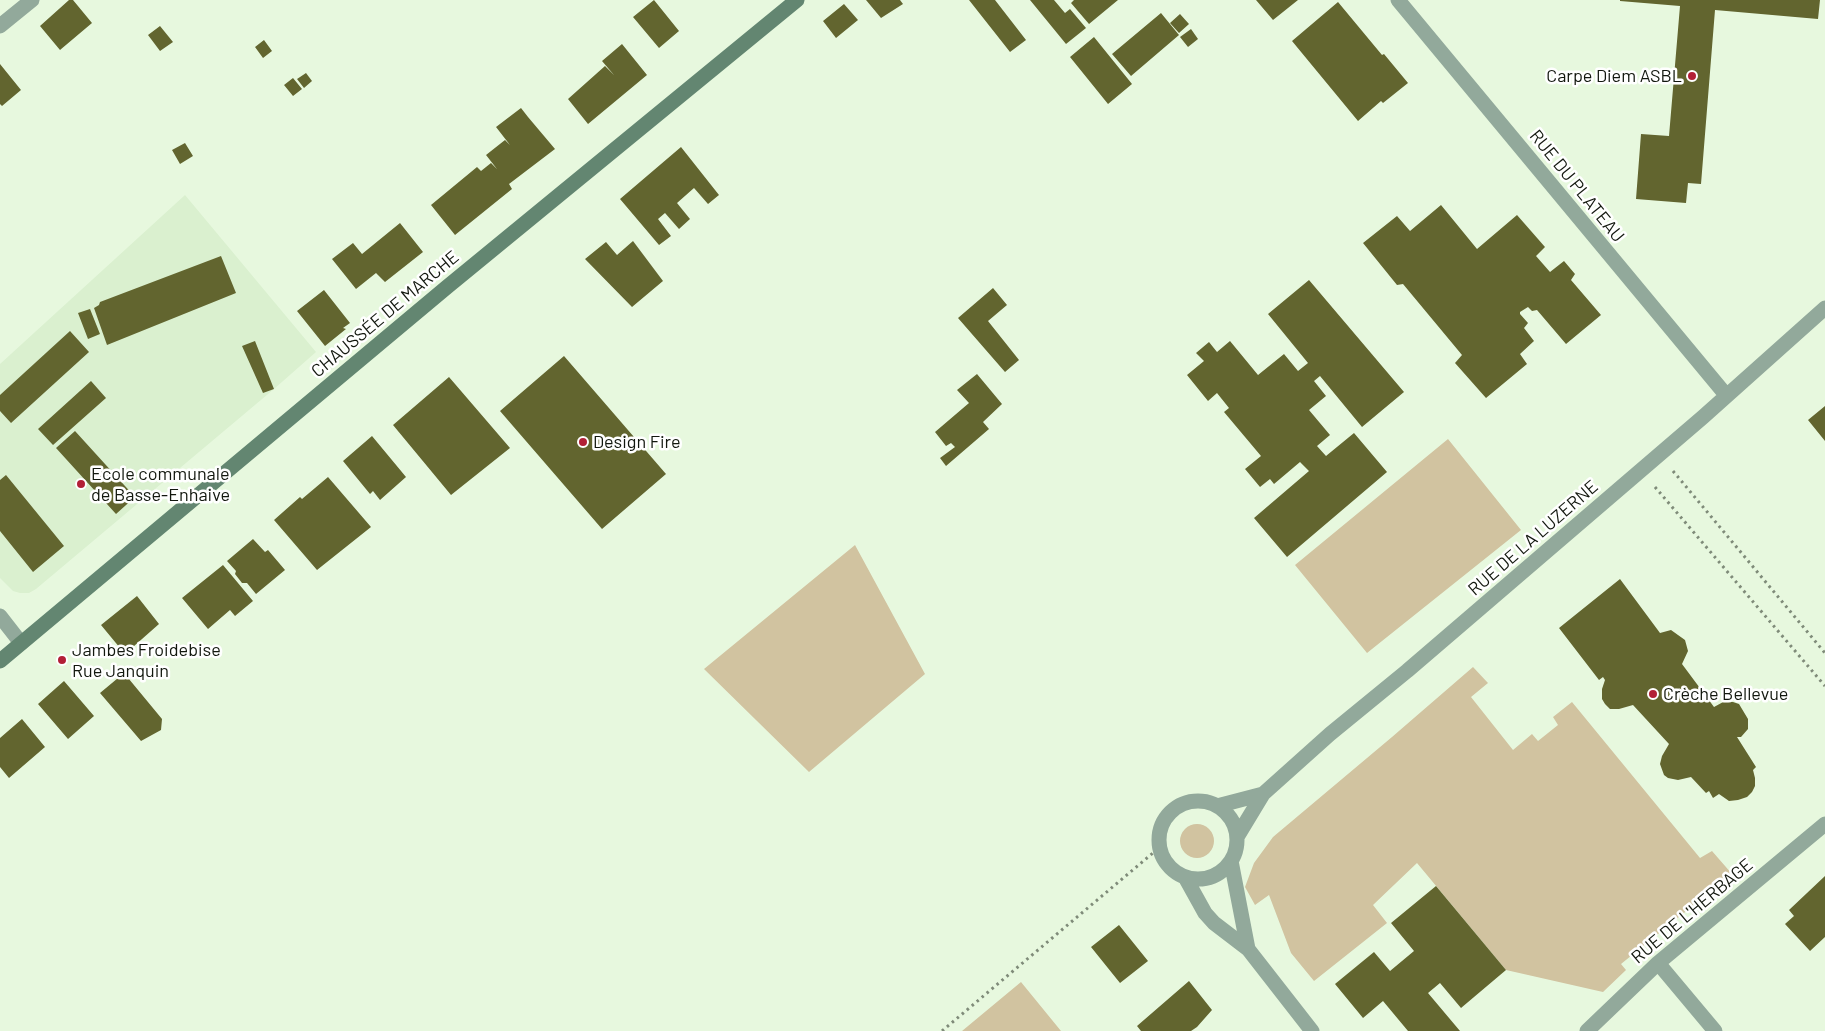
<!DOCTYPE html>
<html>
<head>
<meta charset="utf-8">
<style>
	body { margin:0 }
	canvas { display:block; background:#e7f8de }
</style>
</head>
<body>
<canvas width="1825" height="1031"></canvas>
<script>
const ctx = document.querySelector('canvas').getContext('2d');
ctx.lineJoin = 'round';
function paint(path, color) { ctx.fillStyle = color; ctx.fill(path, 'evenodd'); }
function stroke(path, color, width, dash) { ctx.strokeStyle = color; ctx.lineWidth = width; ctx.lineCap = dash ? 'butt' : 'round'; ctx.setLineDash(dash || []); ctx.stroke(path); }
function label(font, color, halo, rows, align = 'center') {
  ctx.font = font + ' Barlow,sans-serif'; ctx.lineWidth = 5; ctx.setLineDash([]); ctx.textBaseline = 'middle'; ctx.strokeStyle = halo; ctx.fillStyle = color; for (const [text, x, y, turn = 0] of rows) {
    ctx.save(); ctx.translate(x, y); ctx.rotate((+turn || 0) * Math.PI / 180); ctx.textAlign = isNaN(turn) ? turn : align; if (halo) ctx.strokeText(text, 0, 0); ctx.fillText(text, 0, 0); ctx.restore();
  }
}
paint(new Path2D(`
	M185 195 316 352 274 389 36 589 29 593H20L13 591 0 578V364Z`), '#daf0cf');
paint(new Path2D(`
	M1448 439 1521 530 1367 653 1295 565Z
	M855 545 925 674 809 772 704 669Z
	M1473 667 1488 683 1471 697 1513 750 1532 734 1538 741 1558 725 1553 717 1572 702 1700 858 1712 851 1732 874 1621 964 1626 970 1603 992 1506 970 1417 863 1373 905 1387 923 1314 981 1291 953 1269 895 1255 905 1245 887 1254 863 1273 837 1392 737Z
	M1180 841a17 17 0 1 1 34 0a17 17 0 1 1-34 0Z
	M1021 982 1061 1031H962Z`), '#d1c3a0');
paint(new Path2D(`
	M69 0H73L92 23 60 50 40 26Z
	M654 0 679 31 659 48 633 17Z
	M866 0H900L903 4 881 18Z
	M969 0H995L1026 40 1010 52Z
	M1030 0H1054L1065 13 1070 9 1086 28 1066 44Z
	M1074 0H1118L1089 24 1071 3Z
	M1256 0H1298L1273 20Z
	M1620 0H1820L1818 19 1715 10 1701 184 1688 183 1686 203 1636 199 1641 134 1669 136 1680 6 1620 1Z
	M1338 2 1382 55 1384 54 1408 83 1383 103 1381 101 1358 121 1292 41Z
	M844 4 858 20 836 38 823 21Z
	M1161 13 1179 35 1131 76 1112 54Z
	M1180 14 1189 24 1179 33 1170 23Z
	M160 26 173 42 160 51 148 35Z
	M1191 29 1198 39 1188 47 1180 37Z
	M1094 37 1132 84 1108 104 1070 57Z
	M264 40 272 51 263 58 255 47Z
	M622 44 647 75 588 124 568 99 605 66 614 75 602 61Z
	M0 64 21 90 2 106 0 104Z
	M306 73 312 81 304 88 297 79Z
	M293 78 302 89 293 96 284 85Z
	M521 108 528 117 524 121 528 117 555 149 509 184 512 189 455 235 431 205 477 167 481 171 491 163 497 169 486 155 505 140 510 145 496 127Z
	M185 143 193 156 180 164 172 150Z
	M681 147 719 195 708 204 694 188 677 203 690 219 679 229 665 213 658 219 671 236 659 245 620 199Z
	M1441 205 1477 249 1517 215 1545 247 1536 256 1550 272 1564 261 1575 274 1571 280 1601 315 1566 344 1537 310 1532 311 1528 307 1520 312V314L1528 323 1524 328 1534 341 1520 354 1527 364 1486 398 1455 363 1462 355 1403 284 1397 285 1363 243 1397 216 1410 231Z
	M400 223 423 252 385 282 376 273 356 289 332 259 353 243 362 254Z
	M633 241 663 281 632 307 585 259 606 242 617 255Z
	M221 256 236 293 107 345 94 308 99 305 100 302Z
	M1309 280 1404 392 1362 427 1320 376 1314 381 1326 396 1309 410 1330 435 1317 446 1326 456 1354 433 1387 472 1287 557 1254 518 1309 471 1300 462 1274 484 1270 479 1260 487 1245 469 1261 456 1224 412 1229 408 1217 393 1208 401 1187 375 1204 361 1196 353 1209 342 1217 352 1230 341 1258 375 1284 354 1298 371 1308 363 1268 314Z
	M993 288 1007 305 988 321 1019 360 1005 372 958 318Z
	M324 290 350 323 343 328 346 329 325 346 297 311Z
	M90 309 100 334 88 339 78 313Z
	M70 331 89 352 11 423 0 411V395Z
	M255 341 274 389 263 393 242 346Z
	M564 356 666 474 602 529 500 411Z
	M977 374 1002 404 983 422 989 429 946 466 940 458 955 447 951 443 946 446 935 432 969 403 957 390Z
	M449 377 510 448 451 495 393 425Z
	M91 381 106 398 53 445 38 429Z
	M1825 406V441L1808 420Z
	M75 431 135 497 116 514 56 448Z
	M372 436 406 477 380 500 373 491 370 494 343 461Z
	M6 475 64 546 33 572 0 531V480Z
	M328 477 371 527 317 570 274 520 300 497 302 499Z
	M253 539 265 552 268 550 285 570 256 594 247 583H242L235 574 236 571 227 561Z
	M223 565 253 601 235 616 230 610 208 629 182 598Z
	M1620 579 1660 633 1671 630 1685 640 1688 651 1682 664 1714 707 1725 701 1733 702 1739 704 1748 719V729L1741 737H1737L1756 767 1753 770 1755 778V786L1752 792 1747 797 1738 800 1729 801 1719 794 1713 798 1709 791 1706 793 1691 777 1678 780 1668 778 1664 775 1660 764 1662 756 1669 744 1633 705 1619 709H1610L1605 704 1602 699V689L1605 680 1603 677 1599 680 1559 628Z
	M137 596 159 624 125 654 101 625Z
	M124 673 162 719 161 730 141 741 100 693Z
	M64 681 94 716 68 739 38 704Z
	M22 719 45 747 9 778 0 767V738Z
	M1825 876V937L1810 951 1785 924 1794 916 1789 910Z
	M1436 886 1506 970 1461 1008 1440 983 1428 993 1460 1031H1408L1383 1001 1363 1018 1335 984 1374 952 1390 971 1414 951 1391 923Z
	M1119 925 1148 961 1120 983 1091 947Z
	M1189 981 1212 1010 1197 1027 1191 1031H1141L1137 1026Z`), '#62652f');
stroke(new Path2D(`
	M1673 471 1825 653
	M1655 487 1825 686
	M942 1031 1160 847`), '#7f8b79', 3, [2.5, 4]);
stroke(new Path2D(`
	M1398 0 1726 395
	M0 26 32 0
	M0 616 21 643
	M1159 840a39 39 0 1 1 78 0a39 39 0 1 1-78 0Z
	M1217 806 1263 794
	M1237 837 1263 794 1330 734 1407 671 1703 417 1825 308
	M1231 861 1248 949
	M1185 877 1205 913 1214 923 1248 949 1312 1031
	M1658 963 1715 1031
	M1587 1031 1658 963 1825 824`), '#92a99b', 15);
stroke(new Path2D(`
	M0 661 447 287 797 0`), '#638671', 15);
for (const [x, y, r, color] of [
	[1692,76,5,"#b21f36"],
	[583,442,5,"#b21f36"],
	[81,484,5,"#b21f36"],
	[62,660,5,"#b21f36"],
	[1653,694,5,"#b21f36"]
]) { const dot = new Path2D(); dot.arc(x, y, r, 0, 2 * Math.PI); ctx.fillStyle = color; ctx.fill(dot); stroke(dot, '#fff', 2); }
label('18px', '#12170e', '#fff', [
	["Carpe Diem ASBL",1682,76,"right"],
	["Design Fire",593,442],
	["Ecole communale",91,474],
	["de Basse-Enhaive",91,495],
	["Jambes Froidebise",72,650],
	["Rue Janquin",72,671],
	["Crèche Bellevue",1663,694]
], 'left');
label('18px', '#12170e', '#fff', [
	["RUE DU PLATEAU",1577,186,51],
	["CHAUSSÉE DE MARCHE",385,314,-40],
	["RUE DE LA LUZERNE",1533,538,-41],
	["RUE DE L'HERBAGE",1692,911,-40]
]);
</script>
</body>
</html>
